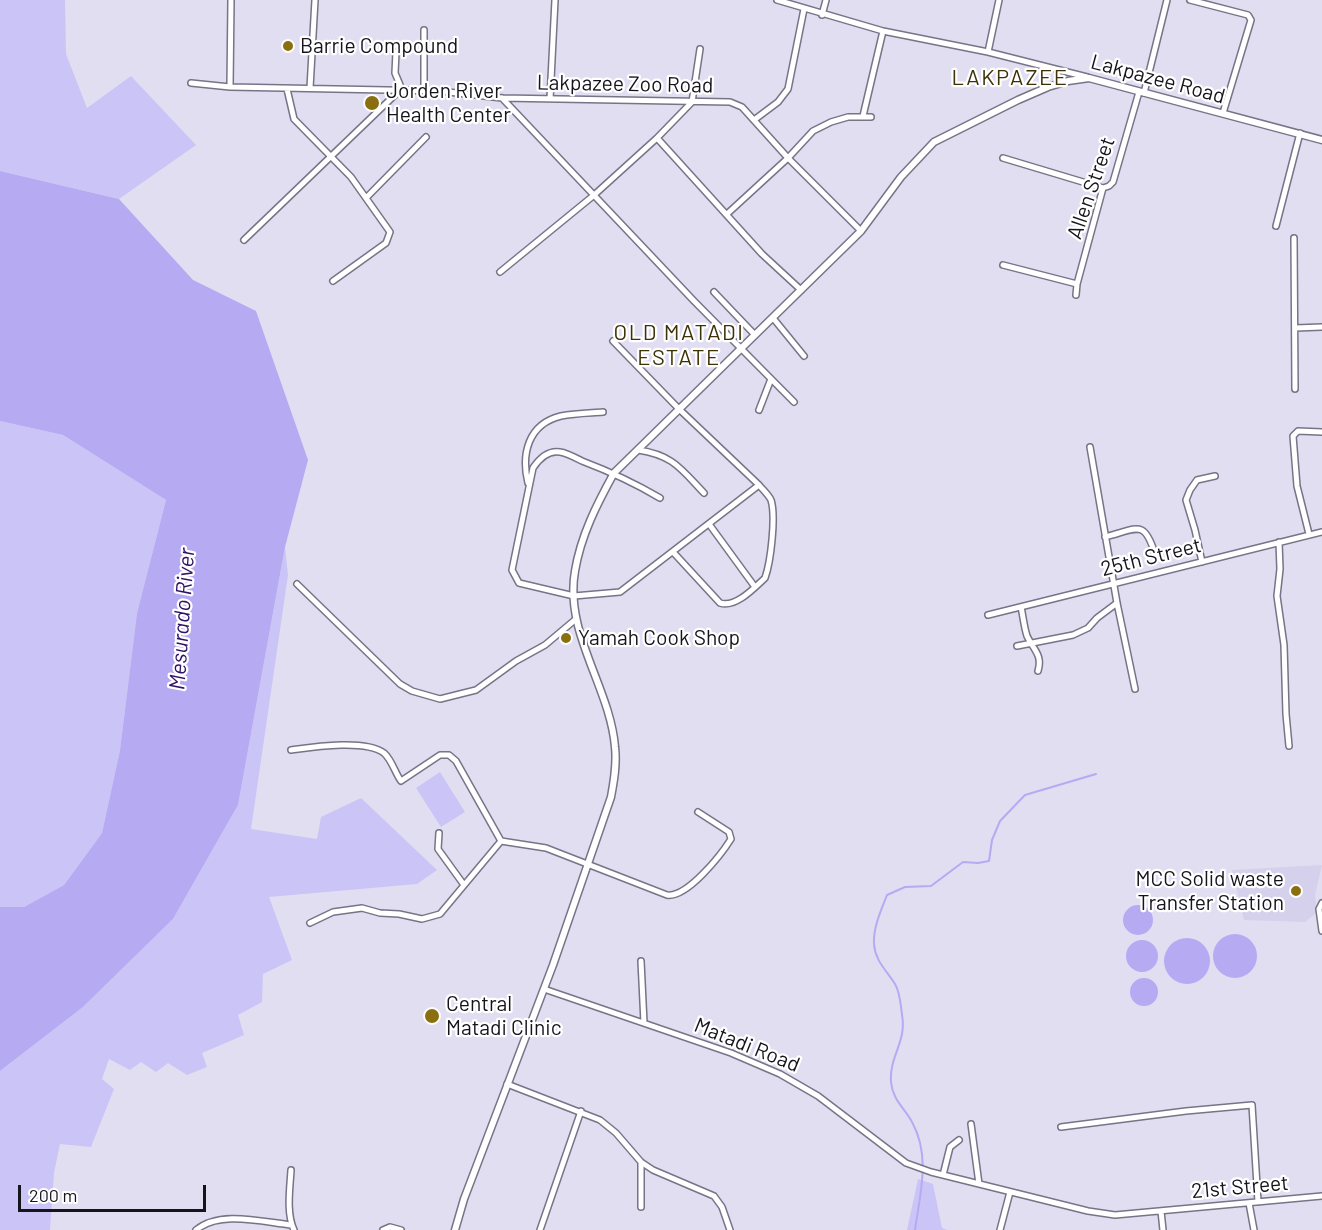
<!DOCTYPE html>
<html>
<head>
<meta charset="utf-8">
<style>
	body { margin:0 }
	#map { position:relative; width:1322px; height:1230px; overflow:hidden; background:#e1def2; font-family:Barlow,sans-serif }
	canvas { display:block }
	.scale { position:absolute; left:18px; top:1185px; width:188px; height:27px; box-sizing:border-box; border:3px solid #15141b; border-top:0; padding-left:8px; font-size:18px; line-height:21px; white-space:nowrap; color:#15141b; -webkit-text-stroke:4px #fff; paint-order:stroke }
</style>
</head>
<body>
<div id="map">
<canvas width="1322" height="1230"></canvas>
<div class="scale">200 m</div>
</div>
<script>
const ctx = document.querySelector('canvas').getContext('2d');
ctx.lineJoin = 'round';
function paint(path, color) { ctx.fillStyle = color; ctx.fill(path, 'evenodd'); }
function stroke(path, color, width, dash) { ctx.strokeStyle = color; ctx.lineWidth = width; ctx.lineCap = dash ? 'butt' : 'round'; ctx.setLineDash(dash || []); ctx.stroke(path); }
function label(font, color, halo, rows, align = 'center') {
  ctx.font = font + ' Barlow,sans-serif'; ctx.lineWidth = 4.5; ctx.setLineDash([]); ctx.textBaseline = 'middle'; ctx.strokeStyle = halo; ctx.fillStyle = color; for (const [text, x, y, turn = 0] of rows) {
    ctx.save(); ctx.translate(x, y); ctx.rotate((+turn || 0) * Math.PI / 180); ctx.textAlign = isNaN(turn) ? turn : align; if (halo) ctx.strokeText(text, 0, 0); ctx.fillText(text, 0, 0); ctx.restore();
  }
}
paint(new Path2D(`
	M1322 865 1315 895 1317 912 1305 922 1244 920 1232 870Z`), '#d5d1ec');
paint(new Path2D(`
	M0 0H65L66 54 87 108 131 76 196 145 119 199 0 171Z
	M0 421 63 435 166 500 137 613 120 750 102 833 64 885 24 907H0Z
	M285 547 288 575 251 829 317 839 321 817 361 798 437 870 417 884 269 897 292 960 263 974 262 1002 238 1015 244 1035 202 1053 207 1067 187 1075 168 1063 156 1072 141 1062 130 1070 109 1059 102 1079 114 1089 91 1147 60 1144 54 1173 50 1230H0V1071L83 1007 173 919 238 805Z
	M440 772 465 812 441 827 416 788Z
	M918 1179 933 1184 942 1228 947 1230H907Z`), '#cbc4f6');
paint(new Path2D(`
	M0 171 119 199 193 280 256 311 308 460 285 547 238 805 173 919 83 1007 0 1071V907H24L64 885 102 833 120 750 137 613 166 500 63 435 0 421Z
	M1123 920a15 15 0 1 1 30 0a15 15 0 1 1-30 0Z
	M1213 956a22 22 0 1 1 44 0a22 22 0 1 1-44 0Z
	M1164 961a23 23 0 1 1 46 0a23 23 0 1 1-46 0Z
	M1126 956a16 16 0 1 1 32 0a16 16 0 1 1-32 0Z
	M1130 992a14 14 0 1 1 28 0a14 14 0 1 1-28 0Z`), '#b6aaf2');
stroke(new Path2D(`
	M915 1230C920 1194 931 1156 912 1122 904 1107 893 1101 891 1082 889 1056 907 1042 902 1015 901 1006 900 992 895 984 887 971 875 961 874 944 873 928 881 910 887 895L905 887 931 886 963 862 978 863 989 861 992 840 1000 821 1025 795 1096 774`), '#b6aaf2', 2);
const minor = new Path2D(`
	M777 0 883 31 988 52 1087 77
	M1190 0 1248 15 1251 20 1223 113
	M822 15 826 0
	M700 49 692 102 657 138 762 254 801 290
	M396 52 395 73 403 92
	M988 52 999 0
	M191 83 230 87 439 91 502 98 730 102 742 107 788 158 861 231
	M230 87 231 0
	M310 88 315 0
	M287 89 294 119 351 177 390 232 386 243 333 281
	M424 91V30
	M1144 93 1167 0
	M502 98 694 301 794 402
	M550 99 555 0
	M863 116 883 31
	M754 120 778 102 788 89 804 9
	M1003 158 1103 188
	M367 197 426 137
	M727 214 788 158 813 131 831 122 848 117H871
	M1276 226 1300 133
	M1294 238 1295 389
	M244 240 399 91
	M1003 265 1077 284
	M500 272 593 196 657 138
	M714 292 755 335
	M1076 295 1077 284 1103 188 1109 186 1113 182 1139 92
	M773 318 804 356
	M1295 328 1322 327
	M613 341 679 409 759 485
	M759 410 771 379
	M1090 447 1117 603 1135 689
	M638 450C673 455 681 469 704 493
	M528 483C521 454 528 424 561 416 575 413 590 413 603 412
	M660 498C633 482 611 472 582 461 576 458 567 453 560 452 548 450 539 459 533 468L512 570 519 583 574 596 620 592 759 485C763 490 768 494 771 500 776 516 771 561 765 578 754 588 736 608 720 603L673 552
	M709 524 755 587
	M1309 534 1297 486 1293 436 1298 431 1322 432
	M1105 537C1137 529 1144 518 1155 554
	M1279 542 1280 569 1277 596 1284 645 1286 714 1289 746
	M1202 562 1195 530 1186 500 1190 490 1197 480 1215 476
	M297 584 400 684 412 691 440 699 476 690 516 661 545 645 576 619
	M1021 607C1023 616 1024 627 1027 636 1033 649 1043 655 1038 671
	M988 615 1322 532
	M1017 646 1073 635 1088 628 1097 618 1117 603
	M291 750C313 747 365 739 384 753 392 760 395 773 401 781L440 755H449L456 761 501 841 546 848 667 895C687 898 721 855 731 839L729 832 698 812
	M439 833 438 849 464 885
	M1322 903 1319 909 1322 931
	M310 923 333 912 362 908 380 913 399 914 422 919 440 914 501 841
	M641 961 644 1023
	M544 989 731 1053 780 1074 818 1096 906 1163 931 1172 1088 1211 1115 1215 1322 1196
	M507 1084 600 1120 616 1133 641 1162 653 1170 714 1196 722 1207 730 1230
	M971 1124 979 1184
	M1061 1127 1186 1111 1252 1105 1258 1202
	M291 1170C290 1188 286 1213 294 1230
	M943 1175 950 1147 959 1140
	M1249 1203 1254 1230
	M641 1207V1162
	M1161 1211 1163 1230
	M196 1230C220 1210 262 1222 292 1225
	M383 1230 390 1227 401 1230
	M540 1230 581 1111
	M1000 1230 1010 1192`);
const tertiary = new Path2D(`
	M455 1230 464 1199 553 965 611 797C614 781 617 764 615 747 610 687 564 633 575 571 581 535 597 504 614 473L861 231 901 177 934 142 1018 100 1048 87 1068 81 1089 78 1322 140`);
stroke(minor, '#767486', 8);
stroke(tertiary, '#767486', 9);
stroke(minor, '#fff', 5);
stroke(tertiary, '#fff', 6);
for (const [x, y, r, color] of [
	[288,46,6,"#896f10"],
	[372,103,8,"#896f10"],
	[566,638,6,"#896f10"],
	[1296,891,6,"#896f10"],
	[432,1016,8,"#896f10"]
]) { const dot = new Path2D(); dot.arc(x, y, r, 0, 2 * Math.PI); ctx.fillStyle = color; ctx.fill(dot); stroke(dot, '#fff', 2); }
label('21px', '#15141b', '#fff', [
	["Barrie Compound",300,46],
	["Jorden River",386,91],
	["Health Center",386,115],
	["Yamah Cook Shop",578,638],
	["MCC Solid waste",1284,879,"right"],
	["Transfer Station",1284,903,"right"],
	["Central",446,1004],
	["Matadi Clinic",446,1028]
], 'left');
label('21px', '#15141b', '#fff', [
	["Lakpazee Road",1158,79,15],
	["Lakpazee Zoo Road",625,84,1],
	["Allen Street",1091,188,-71],
	["25th Street",1151,557,-14],
	["Matadi Road",747,1045,22],
	["21st Street",1240,1187,-5]
]);
ctx.letterSpacing = '1.5px';
label('22px', '#3d3106', '#fff', [
	["LAKPAZEE",1010,78],
	["OLD MATADI",679,333],
	["ESTATE",679,358]
]);
ctx.letterSpacing = '0px';
label('italic 22px', '#301365', '#fff', [
	["Mesurado River",182,619,-86]
]);
</script>
</body>
</html>
